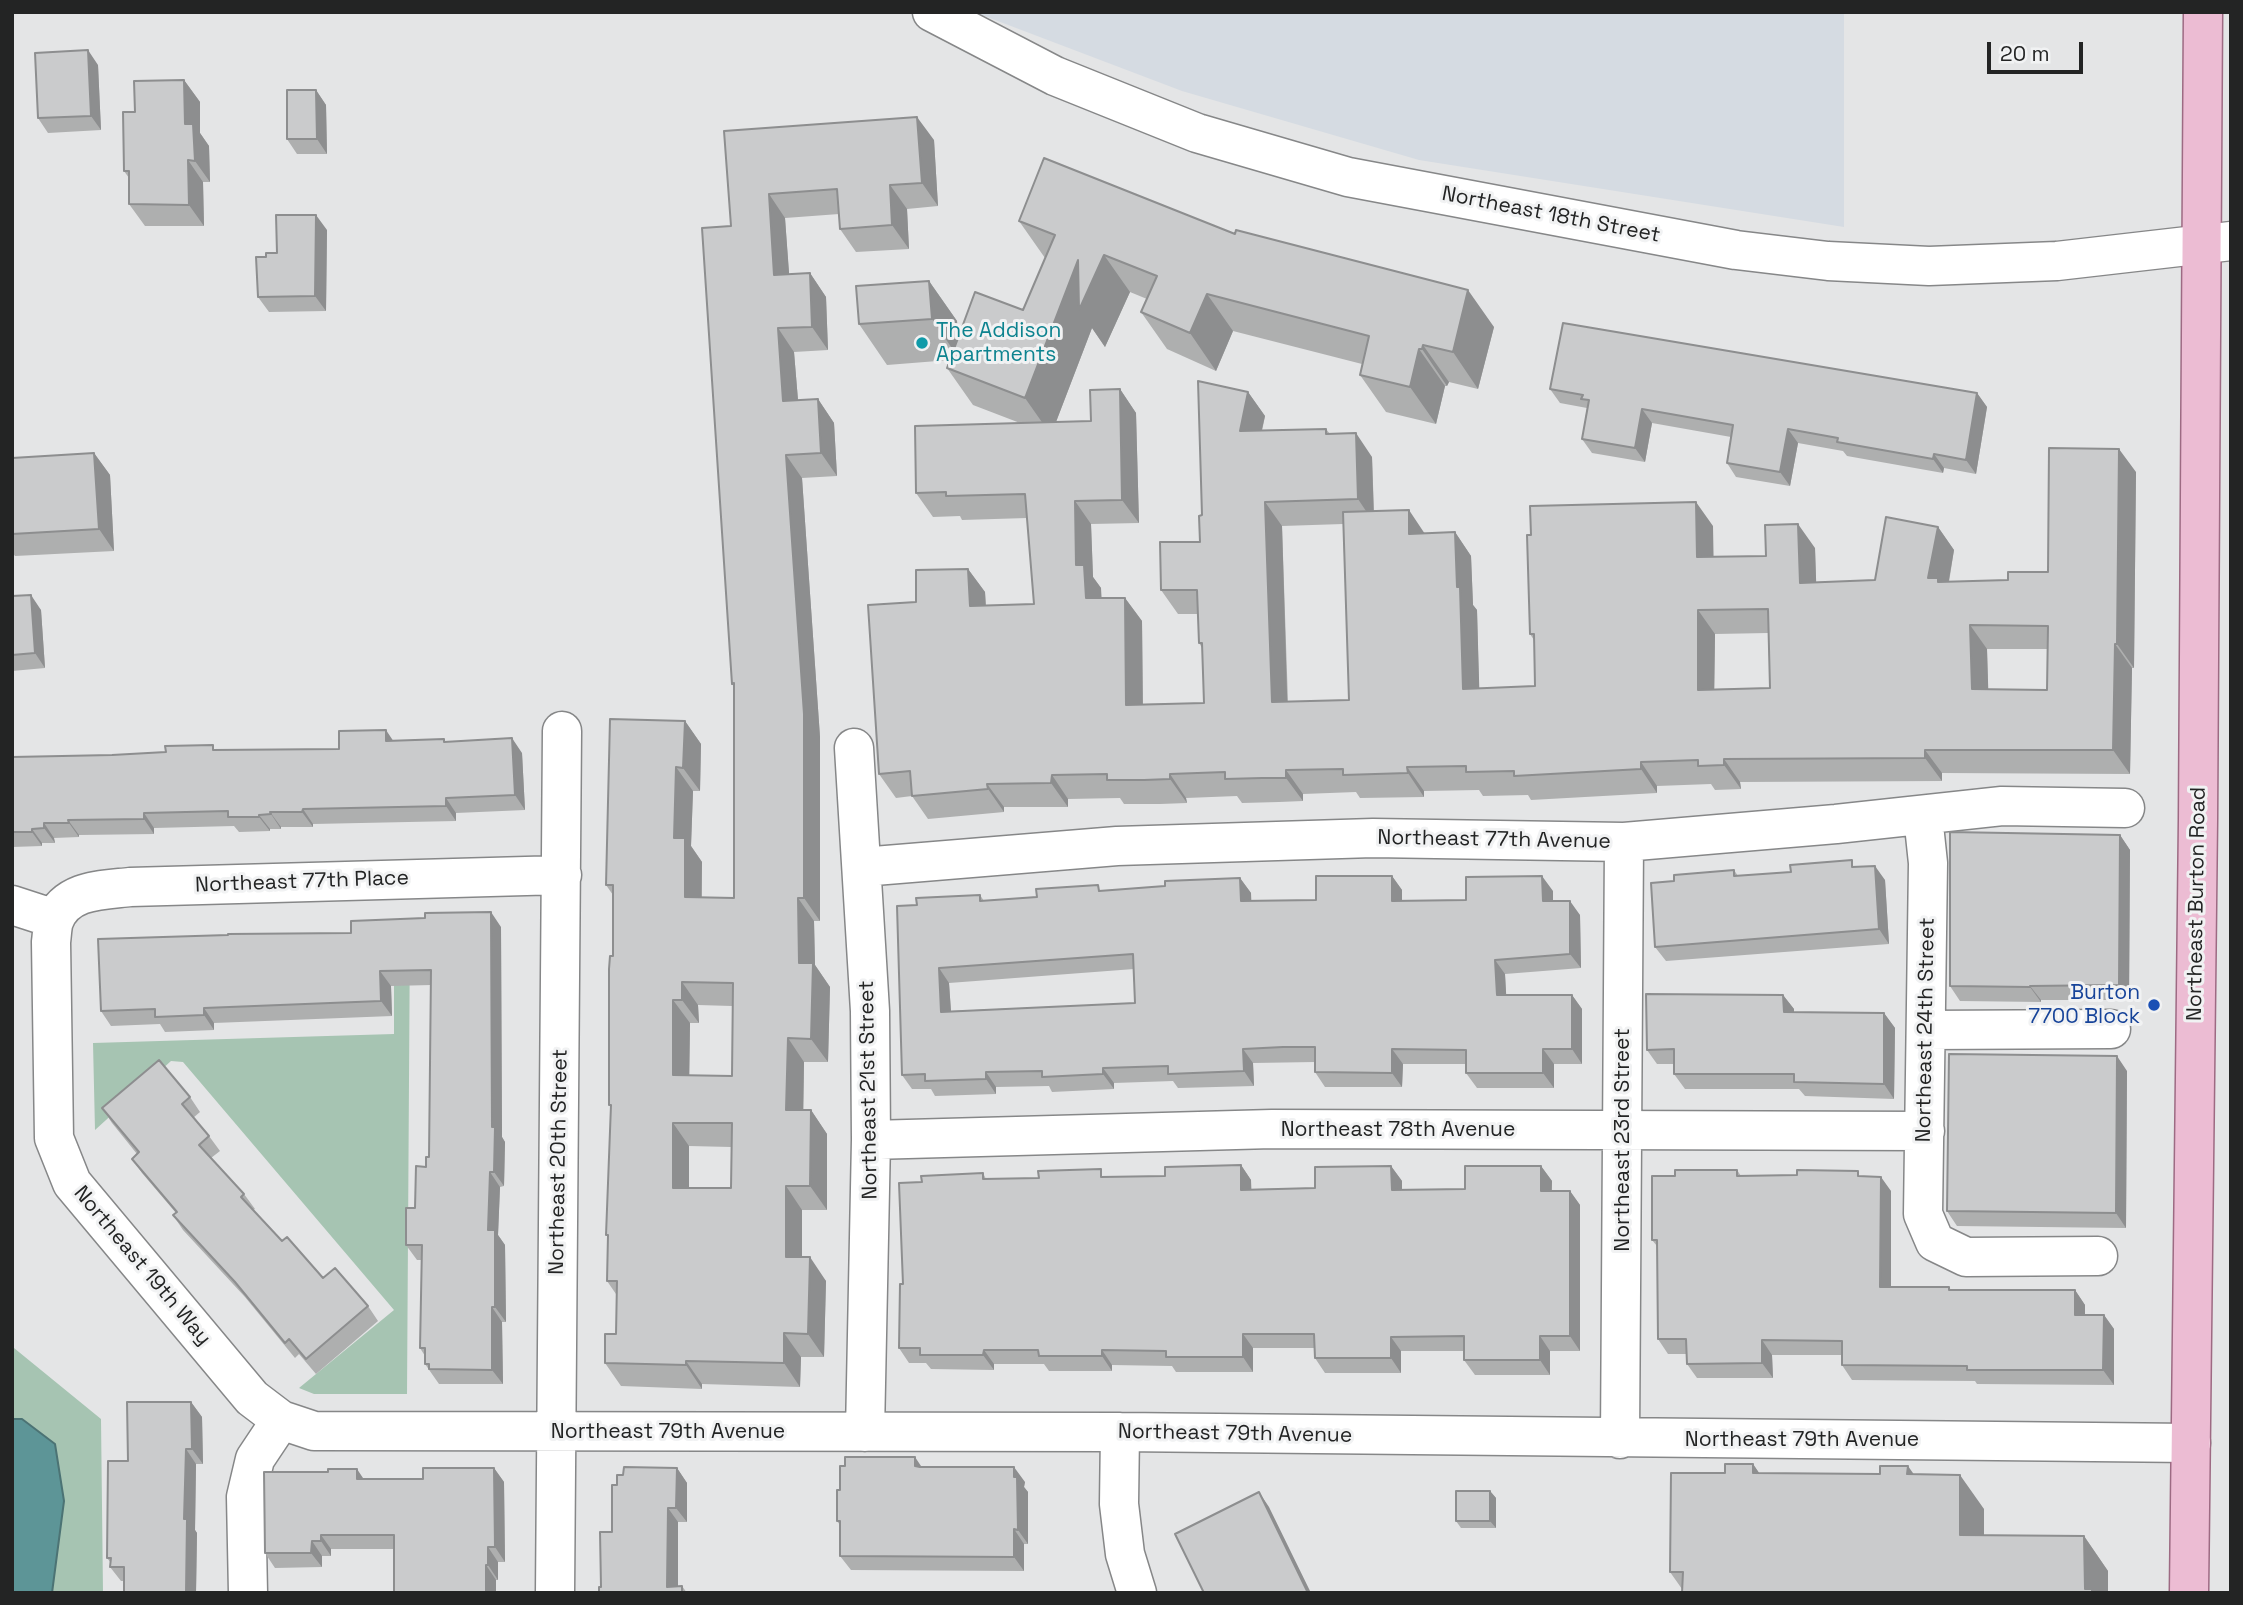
<!DOCTYPE html>
<html>
<head>
<meta charset="utf-8">
<style>
	body { margin:0 }
	#map { position:relative; width:2243px; height:1605px; overflow:hidden; background:#e4e5e6; font-family:"Space Grotesk",sans-serif }
	canvas { display:block }
	.frame { position:absolute; inset:0; border:14px solid #232424; pointer-events:none }
	.scale { position:absolute; left:1987px; top:42px; width:96px; height:32px; box-sizing:border-box; border:4px solid #232424; border-top:0; padding-left:9px; font-size:21px; line-height:24px; white-space:nowrap; color:#232424; -webkit-text-stroke:5px #f1f2f3; paint-order:stroke }
</style>
</head>
<body>
<div id="map">
<canvas width="2243" height="1605"></canvas>
<div class="frame"></div>
<div class="scale">20 m</div>
</div>
<script>
const ctx = document.querySelector('canvas').getContext('2d');
ctx.lineJoin = 'round';
function paint(path, color) { ctx.fillStyle = color; ctx.fill(path, 'evenodd'); }
function stroke(path, color, width, dash) { ctx.strokeStyle = color; ctx.lineWidth = width; ctx.lineCap = dash ? 'butt' : 'round'; ctx.setLineDash(dash || []); ctx.stroke(path); }
function label(font, color, halo, rows, align = 'center') {
  ctx.font = font + ' "Space Grotesk",sans-serif'; ctx.lineWidth = 6; ctx.setLineDash([]); ctx.textBaseline = 'middle'; ctx.strokeStyle = halo; ctx.fillStyle = color; for (const [text, x, y, turn = 0] of rows) {
    ctx.save(); ctx.translate(x, y); ctx.rotate((+turn || 0) * Math.PI / 180); ctx.textAlign = isNaN(turn) ? turn : align; if (halo) ctx.strokeText(text, 0, 0); ctx.fillText(text, 0, 0); ctx.restore();
  }
}
paint(new Path2D(`
	M974 12H1844V227L1419 160 1182 91Z`), '#d5dbe2');
paint(new Path2D(`
	M410 922 407 1394H314L299 1388 394 1310 183 1062 171 1061 95 1130 93 1043 394 1034V923Z
	M12 1327 14 1348 101 1419 103 1593H12Z`), '#a6c4b2');
const water = new Path2D(`
	M12 1419H22L55 1444 64 1501 52 1593H12Z`);
paint(water, '#5d9597');
stroke(water, '#4c7374', 2);
const minor = new Path2D(`
	M932 12 1055 76 1197 133 1348 177 1736 250 1828 261 1929 266 2057 261 2231 241
	M854 748 870 1011 871 1140 865 1432
	M1923 816 1928 863 1923 1214 1935 1242 1966 1257 2098 1256
	M862 867 1117 846 1373 838 1624 842 1836 824 2002 806 2125 808
	M562 875 130 887C103 890 66 889 54 921 52 927 52 935 51 942L54 1138 72 1183 252 1398 281 1420 314 1431 1120 1432 2191 1443
	M12 905 55 919
	M1927 1030 2111 1029
	M871 1140 1272 1129 1925 1131
	M1120 1432 1119 1504 1125 1554 1137 1593
	M1620 1439 1624 842
	M248 1593 246 1497 255 1459 281 1420
	M555 1593 562 731`);
const major = new Path2D(`
	M2189 1593 2198 820 2203 12`);
stroke(minor, '#868788', 41);
stroke(major, '#9d6a83', 41);
stroke(minor, '#fff', 38);
stroke(major, '#ecbcd3', 38);
paint(new Path2D(`
	M98 65 101 130 48 133 38 118Z
	M184 80 200 102V133L209 146 210 182H203L204 226H145L129 204V178L124 171 135 112Z
	M316 90 326 105 327 154H297L287 139Z
	M724 131 934 140 938 206 907 209 909 249 856 252 840 229 839 214 785 218 789 275 810 273 826 297 828 350 794 352 798 400 818 399 834 423 837 476 802 478 820 737V921H814L815 965 830 987 828 1062H804L803 1110H811L827 1134V1210H802V1257L826 1281 824 1357H801L800 1387 702 1384V1389L621 1386 605 1363 616 1334V1294L607 1281 608 1237 606 1235 611 1108 609 1105 613 956V895L606 885 685 721 701 744 700 791H693L691 846 702 862V898H734V687L732 684 731 226ZM698 1005 732 1006V1076L689 1075 690 1023H699ZM689 1146 731 1147V1188H689Z
	M1019 221 1235 234 1494 327 1478 389 1449 382 1447 386H1445L1436 424 1386 412 1360 375 1362 364 1233 331 1216 371 1167 349 1141 312 1147 299 1130 292 1105 347 1092 328 1056 422 1091 421 1120 389 1136 413 1139 523 1091 524 1093 577 1101 588V598H1125L1142 621 1143 704 1204 703 1203 649 1199 643 1198 614H1178L1161 590 1200 542 1202 515 1248 392 1265 416 1262 431 1326 429 1330 434 1372 457 1374 511 1425 533 1455 532 1471 556 1473 605 1477 610 1479 689 1535 686 1534 640 1530 634 1713 526V557L1766 556 1815 548 1816 582 1875 580 1938 527 1954 550 1949 582 2008 580 2048 572 2136 472 2134 668H2132L2130 774 1942 773V781L1740 782 1741 789 1715 790 1711 784 1657 786V793L1531 800 1528 795 1483 796 1479 790 1424 791V797L1360 798 1356 792 1303 794V801L1279 802 1242 803 1237 796 1186 798 1187 803 1160 804H1124L1120 798 1068 799V807H1004V812L928 819 912 796 896 798 879 774 916 602 968 569 985 592 986 606 1034 604 1027 518 962 520 960 516 933 517 916 493 1020 423 973 405 947 368 950 360 887 365 859 324 929 281 957 321 958 337 1023 310 1045 258ZM1343 524 1349 700 1288 702 1282 526ZM1768 633 1770 688 1714 689 1715 634ZM1987 649H2048L2047 690 1988 689Z
	M327 230 326 311 269 312 258 297 266 257Z
	M1550 389 1977 393 1987 407 1976 474 1944 468 1943 473 1847 456 1843 451 1798 443 1790 486 1736 477 1727 463 1731 437 1652 423 1645 462 1592 453 1582 439 1587 408 1560 403Z
	M94 453 110 475 114 551 15 556 12 552V458Z
	M12 596 41 610 45 668 12 671Z
	M393 741 446 742 522 753 525 810 456 813V821L313 824V827H281V829H270V831L239 832 234 826 154 828V834L79 835V837L54 838 55 843H42V846L12 847V757L112 755 216 750 339 749Z
	M2120 835 2130 850 2129 1000H2041V1002L1960 1001 1950 986Z
	M1856 867 1885 880 1889 944 1666 961 1655 947 1734 870 1738 876Z
	M1392 876 1402 890V900H1466L1553 891V901L1580 915 1581 968 1505 974 1506 995H1572L1582 1009V1064H1554V1088H1477L1466 1073V1064H1403L1402 1087H1325L1315 1072V1062L1253 1063 1254 1086 1178 1088 1173 1081 1114 1083V1089L1052 1092 1049 1086 996 1087V1094L935 1096 931 1089H912L902 1075 917 905 980 895 984 901 1165 886 1240 878 1251 893V901L1316 900ZM1134 969 1135 1003 951 1011 949 983Z
	M501 927 502 1137 505 1142 504 1186 500 1187 498 1235 505 1245 506 1322H502L503 1384H439L425 1364V1356L420 1348 422 1260H417L406 1245 429 1157 431 985 391 986 392 1016 214 1023V1030L165 1032 160 1024 111 1026 101 1011 351 933Z
	M1783 995 1794 1009V1012L1884 1013 1895 1028 1894 1099 1805 1096 1799 1089H1685L1674 1074V1064H1657L1647 1050Z
	M2127 1071 2126 1228 1957 1226 1947 1211Z
	M190 1097 200 1112 193 1118 209 1136 220 1151 211 1158 244 1194 255 1209 253 1210 282 1241 323 1278 368 1306 378 1321 316 1374 299 1354 295 1358 245 1297 183 1230 173 1215 176 1213 142 1173 132 1159 137 1154 112 1123 102 1108Z
	M1241 1165 1251 1180V1189L1315 1188 1391 1166 1402 1181V1190L1465 1189 1541 1166 1552 1181V1191H1570L1580 1205V1351H1550V1375H1475L1464 1360V1351H1401V1373H1325L1315 1358V1348H1253V1372H1176L1172 1366 1112 1365V1371H1049L1044 1364H994V1370L931 1369 926 1363H909L899 1348 903 1284 922 1182 983 1173 986 1179 1165 1176Z
	M1737 1170 1741 1176H1862L1891 1191V1287H1949L1951 1290H2075L2085 1305V1315H2104L2114 1329V1385L1977 1384 1975 1381 1852 1380 1842 1365V1355H1772L1773 1378H1697L1687 1364V1354H1668L1658 1339 1657 1246 1652 1240 1675 1176Z
	M191 1402 202 1417 203 1464H196L195 1530 197 1533 196 1593H124V1581H121L110 1567 111 1563 107 1558 128 1461Z
	M1753 1464 1759 1473 1913 1474 1984 1509V1535L2084 1536 2108 1571V1593H1682V1589L1670 1572 1725 1473Z
	M921 1467 1025 1482 1024 1487 1028 1492V1544H1024V1571L851 1570 840 1556V1525L837 1521 840 1490Z
	M494 1468 504 1482 505 1562H498V1580H496V1593H394V1549H331V1556H322V1567L275 1568 265 1553 364 1479H423Z
	M677 1468 687 1483V1522H678V1586H682L687 1593H599L612 1532 617 1485 623 1475Z
	M1490 1491 1496 1498V1528H1461L1456 1521Z`), '#aeafaf');
paint(new Path2D(`
	M88 50 98 65 101 130 91 116Z
	M184 80 200 102V133L209 146 210 182 195 161 185 124Z
	M316 90 326 105 327 154 317 139Z
	M917 117 934 140 938 206 922 183Z
	M188 160 203 182 204 226 189 205Z
	M890 185 907 209 909 249 892 225Z
	M769 194 785 218 791 299 774 275Z
	M316 215 327 230 326 311 315 296Z
	M1104 255 1130 292 1105 347 1092 328 1051 435 1025 398 1078 260Z
	M810 273 826 297 828 350 812 327Z
	M929 281 957 321 960 360 932 319Z
	M1468 290 1494 327 1478 389 1453 352Z
	M1207 294 1233 331 1216 371 1190 333Z
	M778 328 794 352 800 424 783 401Z
	M1423 345 1449 382 1447 386 1422 349Z
	M1419 349 1445 386 1436 424 1410 387Z
	M1120 389 1136 413 1139 523 1122 500Z
	M1248 392 1265 416 1256 455 1240 431Z
	M1977 393 1987 407 1976 474 1966 460Z
	M818 399 834 423 837 476 821 453Z
	M1642 409 1652 423 1645 462 1635 448Z
	M1788 429 1798 443 1790 486 1780 472Z
	M1356 433 1372 457 1374 523 1358 499Z
	M2119 449 2136 472 2134 668 2117 644Z
	M94 453 110 475 114 551 99 529Z
	M1934 454 1944 468 1943 473 1933 459Z
	M786 455 802 478 820 737V921L804 898Z
	M1075 501 1091 524 1093 577 1101 588 1103 622 1086 598 1076 565Z
	M1265 502 1282 526 1288 726 1272 702Z
	M1696 502 1713 526 1714 581 1697 557Z
	M1409 510 1425 534H1409Z
	M1798 524 1815 548 1817 607 1800 583Z
	M1938 527 1954 550 1947 591 1928 578Z
	M1455 532 1471 556 1473 605 1477 610 1480 713 1463 689 1457 587Z
	M968 569 985 592 987 630 970 606Z
	M31 595 41 610 45 668 35 653Z
	M1125 598 1142 621 1143 729 1126 705Z
	M1698 610 1715 634 1714 713 1698 690Z
	M1970 625 1987 649 1989 713 1972 689Z
	M2115 644 2132 668 2130 774 2113 750Z
	M685 721 701 744 700 791 683 768Z
	M386 730 396 745 386 741Z
	M512 738 522 753 525 810 515 795Z
	M1925 750 1942 773V781L1925 758Z
	M1724 759 1740 782 1741 789 1724 765Z
	M1641 762 1657 786V793L1641 769Z
	M676 767 693 791 691 846 702 862 701 921 685 897 674 838Z
	M1407 767 1424 791V797L1408 773Z
	M1286 770 1303 794V801L1286 778Z
	M1170 774 1186 798 1187 803 1170 779Z
	M1052 775 1068 799V807L1051 783Z
	M987 784 1004 807V812L988 789Z
	M446 798 456 813V821L446 806Z
	M303 809 313 824V827L302 812Z
	M270 812 281 827V829L271 814Z
	M144 813 154 828V834L144 819Z
	M259 815 270 829V831L259 817Z
	M68 820 79 835V837L69 823Z
	M44 823 54 838 55 843 44 828Z
	M32 829 42 843V846L32 832Z
	M2120 835 2130 850 2129 1000 2119 985Z
	M1875 866 1885 880 1889 944 1879 929Z
	M1392 876 1402 890V915L1392 901Z
	M1542 876 1553 891V916L1543 901Z
	M1240 878 1251 893 1252 916 1241 901Z
	M798 898 814 921 815 965 830 987 828 1062 811 1039 799 963Z
	M1570 901 1580 915 1581 968 1570 954Z
	M491 912 501 927 502 1137 505 1142 504 1186 494 1172 492 1127Z
	M1495 960 1505 974 1507 1009 1497 995Z
	M939 968 949 983 952 1026 941 1012Z
	M380 971 391 986 392 1016 381 1001Z
	M682 982 698 1005 699 1023 682 1000Z
	M2030 986 2041 1000V1002L2030 987Z
	M1572 995 1582 1009V1064L1572 1049Z
	M1783 995 1794 1009V1027L1784 1012Z
	M673 1000 690 1023 689 1098 673 1075Z
	M204 1008 214 1023V1030L204 1015Z
	M1884 1013 1895 1028 1894 1099 1884 1084Z
	M788 1038 804 1062 803 1133 786 1110Z
	M1243 1049 1253 1063 1254 1086 1244 1071Z
	M1392 1049 1403 1064 1402 1087 1392 1073Z
	M1543 1049 1554 1064V1088L1543 1073Z
	M2117 1056 2127 1071 2126 1228 2116 1213Z
	M1103 1068 1114 1083V1089L1103 1074Z
	M986 1072 996 1087V1094L986 1079Z
	M811 1110 827 1134V1210L810 1186Z
	M673 1123 689 1146V1211L673 1188Z
	M1241 1165 1251 1180 1252 1204 1241 1190Z
	M1391 1166 1402 1181V1205L1392 1190Z
	M1541 1166 1552 1181 1551 1205 1541 1191Z
	M490 1172 500 1187 498 1235 505 1245 506 1322 495 1307 488 1230Z
	M1881 1177 1891 1191V1301L1880 1287Z
	M786 1186 802 1210V1280L786 1257Z
	M1570 1191 1580 1205V1351L1570 1336Z
	M810 1257 826 1281 824 1357 808 1334Z
	M2075 1290 2085 1305V1330L2075 1315Z
	M492 1307 502 1322 503 1384 492 1370Z
	M2104 1315 2114 1329V1385L2103 1370Z
	M784 1333 801 1357 800 1387 784 1363Z
	M1243 1334 1253 1348V1372L1243 1357Z
	M1540 1336 1550 1351V1375L1540 1360Z
	M1391 1337 1401 1351V1373L1391 1358Z
	M1762 1340 1772 1355 1773 1378 1762 1363Z
	M984 1350 994 1364V1370L983 1355Z
	M1102 1350 1112 1365V1371L1102 1356Z
	M686 1361 702 1384V1389L686 1365Z
	M191 1402 202 1417 203 1464 192 1449Z
	M186 1449 196 1464 195 1530 197 1533 196 1593H186L184 1519Z
	M915 1457 925 1472 915 1466Z
	M1753 1464 1777 1499 1753 1473Z
	M1908 1466 1932 1500 1907 1474Z
	M1014 1467 1025 1482 1024 1487 1028 1492V1544L1018 1530Z
	M494 1468 504 1482 505 1562 495 1547Z
	M677 1468 687 1483V1522L676 1508Z
	M357 1469 367 1484 357 1479Z
	M1960 1475 1984 1509V1569L1960 1535Z
	M1490 1491 1496 1498V1528L1490 1521Z
	M1259 1492 1269 1507 1311 1593H1308Z
	M668 1508 678 1522V1593L667 1587Z
	M1014 1529 1024 1544V1571L1014 1557Z
	M321 1535 331 1549V1556L321 1541Z
	M2084 1536 2108 1571V1593H2087L2085 1589Z
	M312 1541 322 1556V1567L311 1553Z
	M488 1547 498 1562V1580L488 1565Z
	M486 1565 496 1580V1593H486Z`), '#8d8e8f');
const building = new Path2D(`
	M88 50 91 116 38 118 35 53Z
	M184 80 185 124H193L195 161 188 160 189 205 129 204V171H124L123 112H135L134 81Z
	M287 90H316L317 139H287Z
	M917 117 922 183 890 185 892 225 840 229 837 189 769 194 774 275 810 273 812 327 778 328 783 401 818 399 821 453 786 455 804 714V898H798L799 963H813L811 1039 788 1038 786 1110H811L810 1186H786V1257H810L808 1334 784 1333V1363L686 1361V1365L605 1363V1334H616L617 1281H607L608 1235H606L611 1105H609V969L610 956H613V885H606L610 719 685 721 683 768 676 767 674 838H685V897L734 898V683L732 684 702 228 731 226 724 131ZM682 982 733 983 732 1076 673 1075V1000H682ZM673 1123H732L731 1188H673Z
	M1044 158 1235 234 1236 230 1468 290 1453 352 1423 345 1422 349H1419L1410 387 1360 375 1369 336 1207 294 1190 333 1141 312 1157 276 1104 255 1079 310 1078 260 1025 398 947 368 975 292 1023 310 1055 235 1019 221Z
	M276 215H316L315 296 258 297 256 257H266V253H277Z
	M929 281 932 319 859 324 856 286Z
	M1563 323 1977 393 1966 460 1934 454 1933 459 1837 442 1838 438 1788 429 1780 472 1727 463 1733 425 1642 409 1635 448 1582 439 1589 400 1581 399 1583 395 1550 389Z
	M1198 381 1248 392 1240 431 1326 429V434L1356 433 1358 499 1265 502 1272 702 1349 700 1343 512 1409 510V534L1455 532 1457 587H1460L1463 689 1535 686 1534 634H1530L1527 535H1531L1530 506 1696 502 1697 557 1766 556 1765 525 1798 524 1800 583 1875 580 1886 517 1938 527 1928 578H1938V582L2008 580V572H2048L2049 448 2119 449 2117 644H2115L2113 750H1925V758L1724 759V765L1698 766V760L1641 762V769L1514 776V771L1466 772V766L1407 767 1408 773 1343 775V769L1286 770V778H1262L1225 779V772L1170 774V779L1144 780H1107V774L1052 775 1051 783 987 784 988 789 912 796 910 771 879 774 868 605 916 602V570L968 569 970 606 1034 604 1025 494 946 496V492L916 493 915 426 1091 421 1090 390 1120 389 1122 500 1075 501 1076 565H1084L1086 598H1125L1126 705 1204 703 1202 643H1199L1197 590H1161L1160 542H1200L1199 516 1202 515ZM1768 609 1770 688 1698 690V610ZM1970 625 2048 626 2047 690 1972 689Z
	M94 453 99 529 12 534V458Z
	M31 595 35 653 12 655V596Z
	M386 730V741L444 739V742L512 738 515 795 446 798V806L303 809 302 812H270L271 814 259 815V817H228V811L144 813V819L68 820 69 823H44V828L32 829V832H12V757L112 755 166 752 165 746 213 745V750L339 749V731Z
	M1950 832 2120 835 2119 985 2030 986V987L1950 986Z
	M1852 860V867L1875 866 1879 929 1655 947 1651 883 1674 881V875L1734 870V876L1791 872 1790 865Z
	M1316 876H1392V901L1466 900V877L1542 876 1543 901H1570V954L1495 960 1497 995H1572V1049H1543V1073H1466V1050L1392 1049V1073L1315 1072V1047H1283L1243 1049 1244 1071 1168 1074V1066L1103 1068V1074L1042 1077V1071L986 1072V1079L925 1081V1074L902 1075 897 906 917 905 916 898 980 895V901L1037 897 1036 889 1098 885 1099 891 1165 886V881L1240 878 1241 901 1316 900ZM1133 954 1135 1003 941 1012 939 968Z
	M491 912 492 1127H495L494 1172H490L488 1230H495V1307H492V1370L429 1369V1364H425V1348H420L422 1245H406V1208H415L416 1166 426 1167V1157H429L431 970 380 971 381 1001 204 1008V1015L155 1017V1009L101 1011 98 939 228 935V934L351 933V921L425 918V913Z
	M1646 994 1783 995 1784 1012 1884 1013V1084L1794 1082V1074H1674V1049L1647 1050Z
	M1949 1054 2117 1056 2116 1213 1947 1211Z
	M159 1060 190 1097 182 1104 209 1136 199 1145 244 1194 241 1197 282 1241 287 1237 323 1278 335 1268 368 1306 306 1359 289 1339 285 1343 235 1282 173 1215 177 1212 132 1159 139 1152 102 1108Z
	M1241 1165V1190L1315 1188V1167L1391 1166 1392 1190 1465 1189V1166H1541V1191H1570V1336H1540V1360H1464V1336L1391 1337V1358H1315L1314 1334H1243V1357H1166V1351L1102 1350V1356H1039L1038 1350H984L983 1355H920V1348H899L900 1284H903L899 1183 922 1182 921 1176 983 1173V1179L1039 1178 1038 1171 1101 1169V1177L1165 1176V1167Z
	M1675 1170H1737V1176L1797 1175V1170L1858 1171V1176L1881 1177 1880 1287H1949V1290H2075V1315H2104L2103 1370H1967V1366L1842 1365V1341L1762 1340V1363L1687 1364 1686 1339H1658L1657 1240H1652V1176H1675Z
	M127 1402H191L192 1449H186L184 1519H187L186 1593H124V1567H110L111 1558H107L108 1461H128Z
	M845 1457H915V1466L920 1467H1014V1477H1017L1018 1530 1014 1529V1557L840 1556V1521H837V1490H840V1466H845Z
	M1725 1464H1753V1473L1880 1474V1466H1908L1907 1474 1960 1475V1535L2084 1536 2085 1589H2092V1593H1682L1683 1572H1670L1671 1473H1725Z
	M624 1467 677 1468 676 1508H668L667 1587 682 1586V1593H599V1587H601L600 1532H612V1485H617V1475H623Z
	M423 1468H494L495 1547H488V1565H486V1593H394V1535H321V1541H312L311 1553H265L264 1472H328V1469H357V1479H423Z
	M1456 1491H1490V1521H1456Z
	M1259 1492 1308 1593H1204L1175 1534Z`);
paint(building, '#cacbcc');
stroke(building, '#8d8e8f', 2);
for (const [x, y, r, color] of [
	[922,343,7,"#0f9aa8"],
	[2154,1005,7,"#1a4fb4"]
]) { const dot = new Path2D(); dot.arc(x, y, r, 0, 2 * Math.PI); ctx.fillStyle = color; ctx.fill(dot); stroke(dot, '#f1f2f3', 2.5); }
label('21px', '#232424', '#f1f2f3', [
	["Northeast 18th Street",1551,215,11],
	["Northeast 77th Avenue",1494,840,1],
	["Northeast 77th Place",302,882,-2],
	["Northeast Burton Road",2197,904,-89],
	["Northeast 24th Street",1926,1030,-89],
	["Northeast 21st Street",869,1090,-91],
	["Northeast 78th Avenue",1398,1130],
	["Northeast 23rd Street",1623,1140,-90],
	["Northeast 20th Street",559,1162,-89],
	["Northeast 19th Way",142,1266,50],
	["Northeast 79th Avenue",668,1432],
	["Northeast 79th Avenue",1235,1434,1],
	["Northeast 79th Avenue",1802,1440]
]);
label('21px', '#0d838f', '#f1f2f3', [
	["The Addison",936,331],
	["Apartments",936,355]
], 'left');
label('21px', '#164399', '#f1f2f3', [
	["Burton",2140,993],
	["7700 Block",2140,1017]
], 'right');
</script>
</body>
</html>
